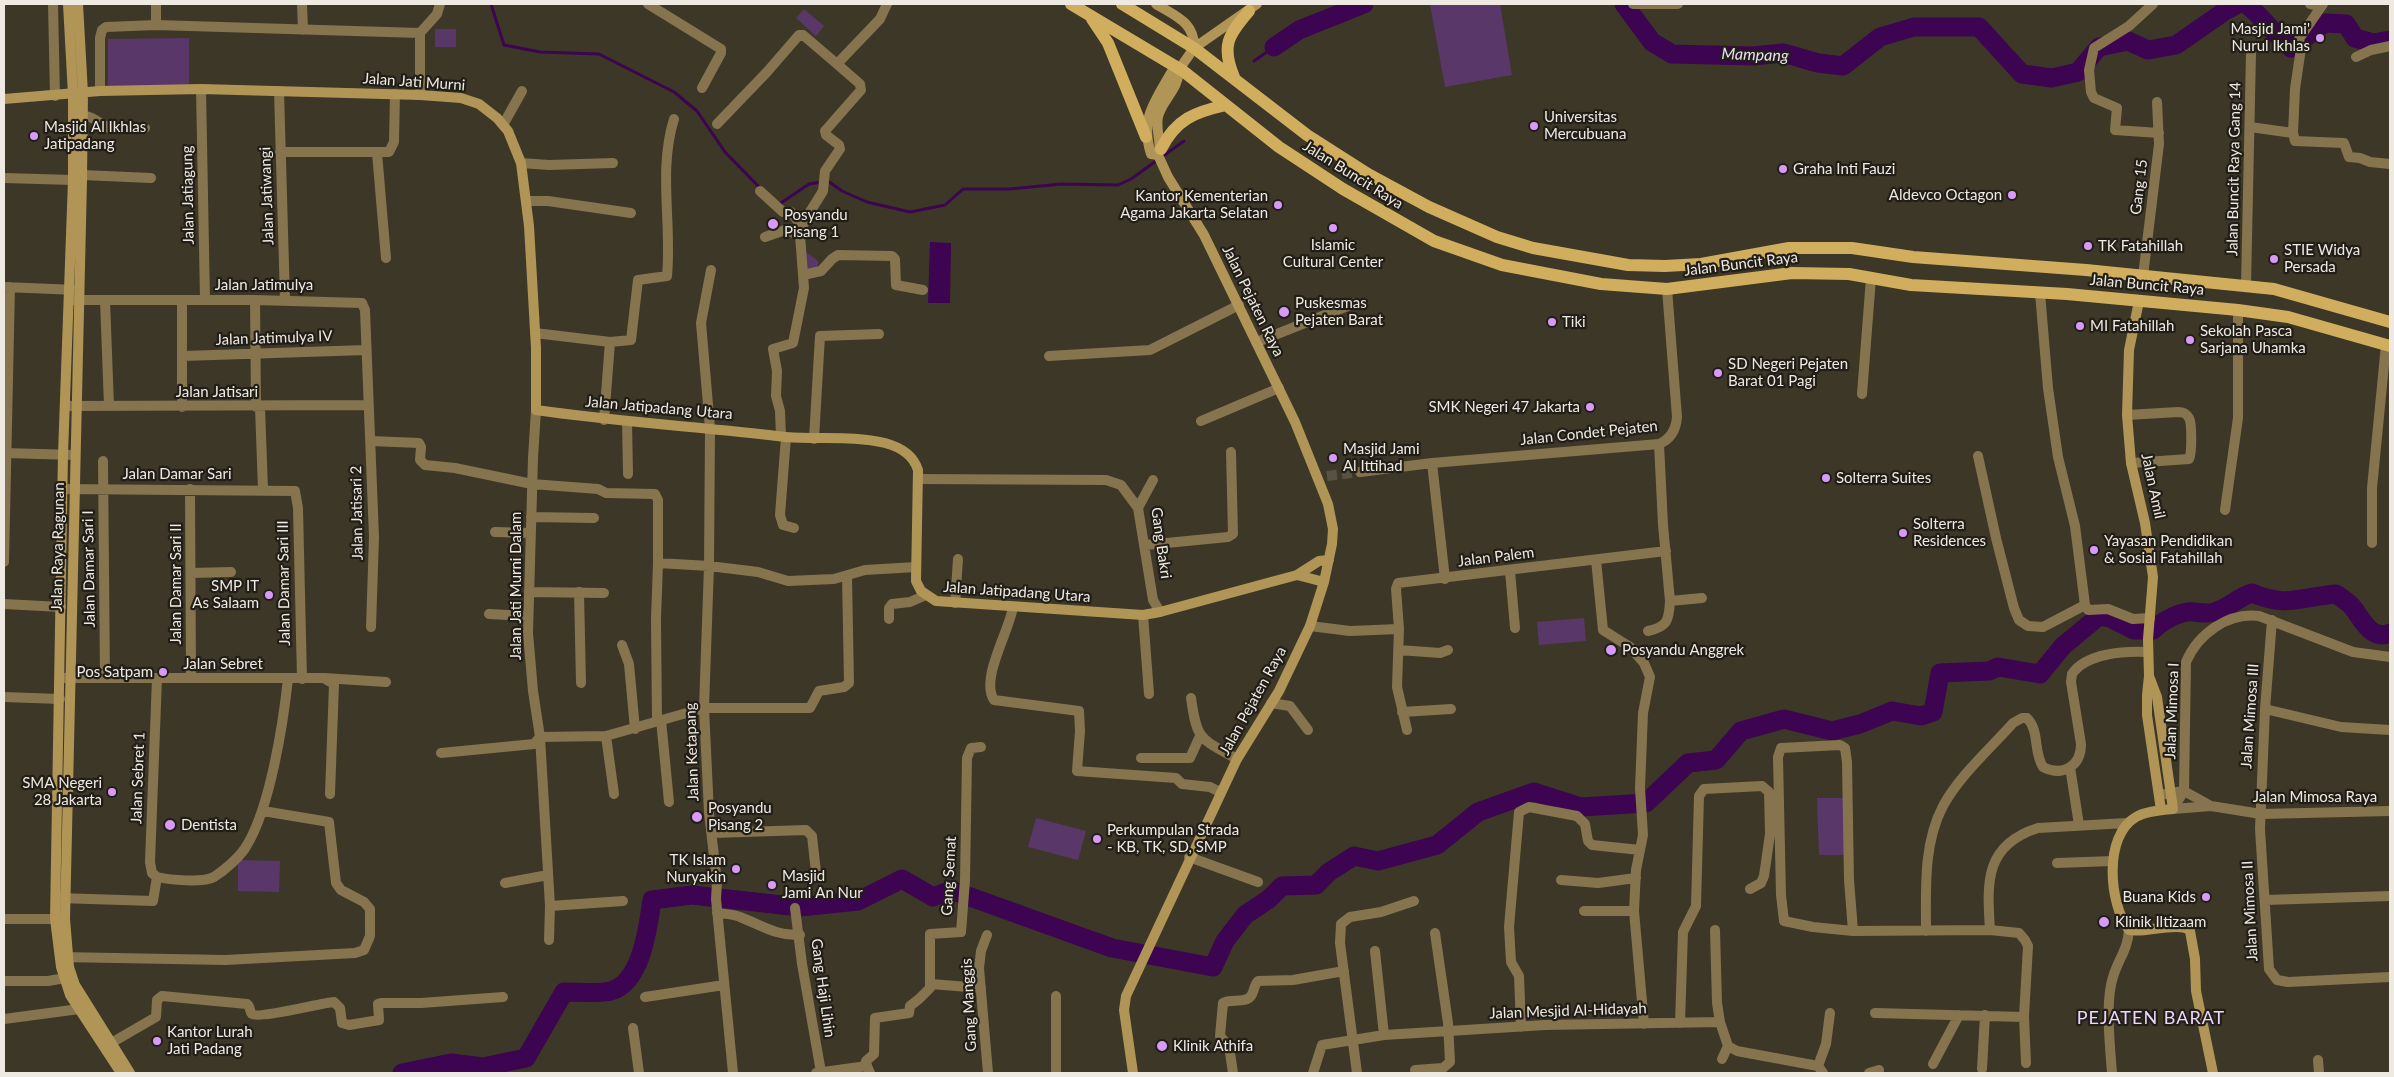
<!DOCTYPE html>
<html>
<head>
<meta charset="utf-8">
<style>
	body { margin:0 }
	#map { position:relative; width:2394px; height:1077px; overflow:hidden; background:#3d3728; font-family:Lato,sans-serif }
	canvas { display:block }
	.frame { position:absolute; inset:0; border:5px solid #efeae1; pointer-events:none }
</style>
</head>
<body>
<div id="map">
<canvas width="2394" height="1077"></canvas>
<div class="frame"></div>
</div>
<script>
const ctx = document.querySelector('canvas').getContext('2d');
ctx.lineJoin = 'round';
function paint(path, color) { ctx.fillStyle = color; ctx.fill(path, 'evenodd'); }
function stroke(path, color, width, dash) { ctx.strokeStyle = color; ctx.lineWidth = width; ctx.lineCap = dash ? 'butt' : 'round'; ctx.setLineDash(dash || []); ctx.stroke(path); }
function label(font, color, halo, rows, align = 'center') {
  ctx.font = font + ' Lato,sans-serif'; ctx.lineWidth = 4.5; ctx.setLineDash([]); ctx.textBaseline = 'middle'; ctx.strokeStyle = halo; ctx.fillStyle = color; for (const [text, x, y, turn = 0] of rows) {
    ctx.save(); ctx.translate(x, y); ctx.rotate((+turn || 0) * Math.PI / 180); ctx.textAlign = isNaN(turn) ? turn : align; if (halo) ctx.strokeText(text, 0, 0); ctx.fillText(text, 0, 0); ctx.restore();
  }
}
paint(new Path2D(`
	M1430 4H1500L1512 75 1445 87Z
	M804 9 824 26 816 36 796 18Z
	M435 29H456V47H435Z
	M189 38V87L108 88V39Z
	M806 252 818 261V271L807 273Z
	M1584 618 1586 641 1539 645 1537 622Z
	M1817 798H1844L1845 855H1819Z
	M1036 818 1086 831 1078 860 1028 847Z
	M238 860 280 861 279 892 238 891Z`), '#593869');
paint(new Path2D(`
	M930 242 951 243 950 303H928Z`), '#3c0451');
stroke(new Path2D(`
	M491 4 504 45 540 52 599 54 674 92 697 111 725 152 761 189
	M1254 61 1274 47
	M778 205 809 184 828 181 842 191 867 202 910 212 945 205 963 189H1010L1061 184 1118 185 1131 179 1184 141`), '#3c0451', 3);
stroke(new Path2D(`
	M1624 4 1652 42 1672 54 1753 56 1783 53 1818 63 1843 66 1880 37 1914 27H1979L2022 74 2052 78 2078 72 2099 47 2128 41 2148 50 2176 45 2225 11 2238 4
	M2246 4C2263 17 2274 35 2291 48L2325 23 2346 24 2355 38 2373 43 2390 40
	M1274 47 1299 30 1364 4
	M402 1073 451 1063 483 1067 526 1058 564 992C577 992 599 994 611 991 642 982 648 927 652 900L692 895 800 907 858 901 902 879 933 897 951 890 1112 948 1213 967 1225 941 1245 915 1269 899 1282 886 1316 885 1329 872 1354 856 1378 861 1437 845 1478 812 1534 792 1581 807 1646 803 1688 763 1716 760 1741 731 1784 719 1832 731 1860 724 1892 711 1921 716 1933 712 1940 673 1989 671 1998 667 2040 674 2063 646 2099 616 2110 618 2134 630H2153C2161 622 2175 614 2187 612 2196 611 2205 615 2214 612 2228 609 2238 597 2252 593 2287 608 2301 597 2336 594 2342 598 2350 603 2354 609 2363 621 2372 641 2390 633`), '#3c0451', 19);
stroke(new Path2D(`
	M1327 476 1360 472`), '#585244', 10, [10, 5]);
stroke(new Path2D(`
	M53 4 55 96
	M302 4 303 30
	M648 4 721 49V53L702 88
	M1633 4H1678
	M2153 4 2129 26 2094 48 2089 70 2091 92 2094 98 2117 108 2115 130 2159 133
	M2310 4 2321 7 2323 4
	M156 25V4
	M420 33 437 14 440 4
	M2356 57 2371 50 2390 46
	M201 89 205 300
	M100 91V38L102 30 106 27 156 25 420 33V95
	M279 91 285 300
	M83 115 92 118 109 128H145
	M717 124 767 72 799 35H803L837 64
	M503 125 522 91
	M2250 127 2293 133 2295 89 2301 48 2299 39 2321 7
	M2293 133 2295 141 2344 143 2349 157 2360 158 2370 162 2390 164
	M280 152H389L394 142 395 94
	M377 153 386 258
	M521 163 549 165 613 163
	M82 175 151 178
	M4 178 73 180
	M760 191 783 212H791L803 228
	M526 201H548L631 213
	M765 237 785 230 800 235
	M711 270 701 323 710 428 709 566 704 708 709 813 717 882 716 899 733 1073
	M803 275 821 271 832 259 838 255 892 256 895 259 896 285 923 290
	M2143 276 2159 144 2157 102
	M2246 286 2251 53
	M4 287 77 290
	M2040 293 2048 388 2058 457 2075 526 2085 605 2088 610 2108 609 2133 619 2150 618
	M71 300H255L362 303 365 310 374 537 371 627
	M105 300 109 406
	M182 300V407
	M255 300 256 407
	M535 333 610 342
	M1257 342 1355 303
	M183 356 366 350
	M1049 356 1150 350 1239 305
	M1862 394 1871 278
	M65 406 368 405
	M260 407 263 490
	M536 410 533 458 528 633 533 691 540 737 550 906 549 940
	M2127 415 2178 412C2183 412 2186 413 2189 418 2192 423 2192 453 2189 459L2131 463
	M604 420 610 342 631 340 638 280 667 276C672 223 658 170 674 119
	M627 421 628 474
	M1201 421 1279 388
	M781 436 780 411 776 396 777 371 773 349 793 343 804 288 800 235 805 220 823 191 825 171 840 149 839 145 826 135 825 131 861 90 860 84 837 64 880 19 887 4
	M786 437 780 515 783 525 794 528
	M814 439 820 336 879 334
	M371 441 419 443 421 447 420 460 425 465 455 468 532 484 598 489 606 493 655 494 658 500V563
	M1659 444 1663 525 1670 601
	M4 453 75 455
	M1978 456 1996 538 2014 608 2019 620 2028 626 2043 627 2085 605
	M103 461 105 678
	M1432 463 1445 579
	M1360 472 1432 463 1659 444C1671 439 1676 430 1677 417L1667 289
	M918 479 1106 480 1121 485 1138 508
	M1153 480 1138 508 1153 600 1160 612
	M62 489 295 491 298 508 302 679
	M190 489 191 678
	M2225 510 2238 418V310
	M531 517 594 518
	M495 532 531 533
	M2372 543V488L2386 345
	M1146 545 1228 537 1233 534 1231 452
	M1596 560 1603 630 1630 647 1644 663 1650 677 1643 713 1640 788 1643 835 1636 870 1634 911 1644 1024
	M4 562 10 287
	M1510 571 1515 628
	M191 573 231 572
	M529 592 604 593
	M579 592 581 683
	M955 603 958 559
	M4 604 61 607
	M1013 607C1009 632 980 679 994 700L1079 711 1080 731 1077 771 1176 778 1182 784 1210 787 1220 792
	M489 614 528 616
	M1143 615 1149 694
	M889 619V608L892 604 910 602 926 595
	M2272 620 2265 709 2260 829 2269 969 2277 980 2288 982 2390 977
	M1310 626 1350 631 1399 629
	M1648 631C1667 627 1669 621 1670 601L1702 598
	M622 645 629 664 635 729
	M1399 650 1440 653 1448 650
	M62 678H324L386 682
	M157 678 150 862 152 873 157 877
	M325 679 334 684 330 794
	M4 697 60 699
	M1191 698C1197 741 1200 738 1237 759
	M1271 703 1290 706 1308 730
	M2265 709 2341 727 2390 730
	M1402 712 1451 709
	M661 720 669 802
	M657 721 656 619 658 563 709 566 758 572 788 581 834 579 865 570 916 567
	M1407 730 1397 687 1399 629 1396 589 1398 583 1666 551
	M606 736 614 794
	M441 753 534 744 540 737 606 736 704 708H810L819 691 844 687 849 683 847 576
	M1141 758H1190L1200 736
	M2070 767 2079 825
	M2159 795 2184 791 2211 806
	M2173 809 2184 791 2186 662C2198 634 2228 612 2259 616L2353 652 2390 657
	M2173 809 2211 806 2261 814 2390 811
	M712 833 806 830 812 836 816 872
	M1189 857 1258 882
	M2057 863 2113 861
	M157 877C170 880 203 883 214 877 225 870 241 856 247 845 270 807 283 725 288 679
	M1561 880 1598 883 1636 878
	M505 883 548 875
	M58 898 153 901 157 877
	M2265 900 2390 896
	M550 906 623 901
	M795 908 802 964 821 1072
	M1584 911H1634
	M717 913C725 914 733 914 740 917 761 925 776 936 800 935
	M4 919H64
	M1715 930 1717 1003 1720 1022 1728 1046 1737 1051 1818 1066 1823 1073
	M1990 930C1987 883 1984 845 2038 828L2127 823
	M1853 931 1849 880 1847 762 1845 748 1840 745 1781 748 1778 757 1781 895 1784 921 1813 927 1853 931 1990 930 2019 933 2025 940 2028 946 2024 1017 2026 1063
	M1926 931C1926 890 1923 844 1943 806 1960 775 1990 749 2013 723L2022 718H2027C2040 731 2033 752 2043 767 2063 777 2081 766 2081 744L2071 682 2072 674C2086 653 2125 651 2147 652
	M987 935 981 951 979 968 988 1073
	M1375 951 1384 1035
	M60 957 226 960 355 953 364 950 370 936V909L364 902 341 890 336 883 329 822 263 811
	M4 981H48L71 977
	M931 984 981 988
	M1056 996V1073
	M645 997 724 985
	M1875 1013 2024 1017
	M4 1019 87 1008
	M1680 1023 1683 932 1696 906 1699 796 1704 789 1762 786 1769 792 1770 834 1764 876 1761 883 1750 889
	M1521 1027 1519 976 1511 962 1509 927 1519 812 1529 807 1577 816 1585 824 1588 841 1592 845 1640 850
	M633 1028 639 1073
	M106 1046 156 1017 157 1000 162 996 247 1004C251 1007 249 1011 252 1014 258 1019 321 1003 334 1002L340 1008 342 1023 349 1025 379 1020 378 1004 381 1003H421L503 997
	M1722 1059 1728 1046
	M2318 1060 2319 1073
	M1933 1064 1959 1015
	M867 1066 866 1061 874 1054 875 1018 909 1013 910 1006 919 999 930 988V934L961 932 965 880 967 758 971 748 981 747
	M1818 1066 1826 1044 1830 1013
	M1982 1069 1985 1015
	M1415 1070 1443 1068 1450 1062 1448 1023 1435 933
	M816 1073 867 1066 870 1073
	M1233 1073 1229 1046 1220 1036 1223 1003C1231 998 1245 1004 1251 996 1254 992 1254 985 1258 981L1293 980 1344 971
	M1313 1073 1322 1045 1384 1035 1449 1031 1545 1025 1720 1022
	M1357 1073 1340 943 1341 924 1350 917 1381 912 1414 901
	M1869 1073 1879 1070
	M2112 1073C2110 1047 2105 1001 2113 977 2118 960 2128 949 2129 930`), '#85744e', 10);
stroke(new Path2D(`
	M68 4 73 95V180L63 454 55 919 61 967 70 995 121 1073
	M78 4 83 93 82 180 65 919 69 967 75 985 130 1073
	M1156 4C1175 16 1195 22 1194 48
	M4 99 100 91 201 89 420 95 461 98 479 104 497 118 508 131 521 163 529 226 536 348V410C619 422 703 427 786 437 818 440 853 435 885 443 900 447 913 454 918 470L916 581 921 591 936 601 1143 615 1160 612 1297 575 1319 561 1329 560
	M1158 155 1151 154C1140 119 1154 103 1171 73L1178 71
	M2139 301 2129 350 2127 415 2131 463 2145 523 2153 577 2148 639 2149 676 2147 695V715L2161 810
	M1297 575 1324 582
	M2149 676 2157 697 2173 809C2162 810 2146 811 2136 817 2103 836 2109 904 2129 930 2144 934 2181 920 2190 931L2195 959 2196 991 2213 1073
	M1133 1073 1124 1010 1126 996 1237 759 1279 691 1310 626 1324 582 1332 544 1333 529 1328 504 1295 422 1204 235 1168 177 1158 155C1163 145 1155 130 1158 117 1161 101 1180 88 1178 71L1194 48 1257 4`), '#b09557', 10);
stroke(new Path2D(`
	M1071 4 1183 71 1279 147 1343 189 1434 241 1502 265 1601 284 1667 289 1792 273 1849 274 1911 285 2067 294 2238 310 2288 317 2390 346
	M1122 4 1194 48 1307 135 1368 174 1429 207 1497 237 1533 248 1628 265 1665 266 1701 264 1789 248H1852L1913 257 2086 270 2274 289 2390 322
	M1092 19 1108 43 1146 137
	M1234 77C1221 46 1228 35 1249 11
	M1161 149C1176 119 1195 112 1226 105`), '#d1ae5d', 12);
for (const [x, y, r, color] of [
	[2320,38,5,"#d89af8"],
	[1534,126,5,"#d89af8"],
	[34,136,5,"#d89af8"],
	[1783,169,5,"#d89af8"],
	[2012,195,5,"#d89af8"],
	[1278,205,5,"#d89af8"],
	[773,224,6,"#d89af8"],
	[1333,228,5,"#d89af8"],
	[2088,246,5,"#d89af8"],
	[2274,259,5,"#d89af8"],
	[1284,312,6,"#d89af8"],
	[1552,322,5,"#d89af8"],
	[2080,326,5,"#d89af8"],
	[2190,340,5,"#d89af8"],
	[1718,373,5,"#d89af8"],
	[1590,407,5,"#d89af8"],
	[1333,458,5,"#d89af8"],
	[1826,478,5,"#d89af8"],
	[1903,533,5,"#d89af8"],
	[2094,550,5,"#d89af8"],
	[269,595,5,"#d89af8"],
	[1611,650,6,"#d89af8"],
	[163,672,5,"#d89af8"],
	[112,792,5,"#d89af8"],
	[697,817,6,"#d89af8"],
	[170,825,6,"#d89af8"],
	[1097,839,5,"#d89af8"],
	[736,869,5,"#d89af8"],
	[772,885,5,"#d89af8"],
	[2206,897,5,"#d89af8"],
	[2104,922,6,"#d89af8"],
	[157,1041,5,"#d89af8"],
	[1162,1046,6,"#d89af8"]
]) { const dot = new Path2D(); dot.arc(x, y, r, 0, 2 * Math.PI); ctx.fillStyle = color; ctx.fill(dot); stroke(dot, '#211e18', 2); }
label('15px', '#efeae1', '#211e18', [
	["Masjid Jami'",2310,29,"right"],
	["Nurul Ikhlas",2310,46,"right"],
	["Universitas",1544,117],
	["Mercubuana",1544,134],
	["Masjid Al Ikhlas",44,127],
	["Jatipadang",44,144],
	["Graha Inti Fauzi",1793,169],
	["Aldevco Octagon",2002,195,"right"],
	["Kantor Kementerian",1268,196,"right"],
	["Agama Jakarta Selatan",1268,213,"right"],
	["Posyandu",784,215],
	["Pisang 1",784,232],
	["Islamic",1333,245,"center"],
	["Cultural Center",1333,262,"center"],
	["TK Fatahillah",2098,246],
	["STIE Widya",2284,250],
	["Persada",2284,267],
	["Puskesmas",1295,303],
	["Pejaten Barat",1295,320],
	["Tiki",1562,322],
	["MI Fatahillah",2090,326],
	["Sekolah Pasca",2200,331],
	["Sarjana Uhamka",2200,348],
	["SD Negeri Pejaten",1728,364],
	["Barat 01 Pagi",1728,381],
	["SMK Negeri 47 Jakarta",1580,407,"right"],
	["Masjid Jami",1343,449],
	["Al Ittihad",1343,466],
	["Solterra Suites",1836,478],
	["Solterra",1913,524],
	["Residences",1913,541],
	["Yayasan Pendidikan",2104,541],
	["& Sosial Fatahillah",2104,558],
	["SMP IT",259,586,"right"],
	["As Salaam",259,603,"right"],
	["Posyandu Anggrek",1622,650],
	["Pos Satpam",153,672,"right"],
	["SMA Negeri",102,783,"right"],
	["28 Jakarta",102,800,"right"],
	["Posyandu",708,808],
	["Pisang 2",708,825],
	["Dentista",181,825],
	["Perkumpulan Strada",1107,830],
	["- KB, TK, SD, SMP",1107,847],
	["TK Islam",726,860,"right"],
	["Nuryakin",726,877,"right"],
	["Masjid",782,876],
	["Jami An Nur",782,893],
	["Buana Kids",2196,897,"right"],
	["Klinik Iltizaam",2115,922],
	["Kantor Lurah",167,1032],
	["Jati Padang",167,1049],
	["Klinik Athifa",1173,1046]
], 'left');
label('15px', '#efeae1', '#211e18', [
	["Jalan Jati Murni",414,82,4],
	["Jalan Buncit Raya Gang 14",2234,169,-89],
	["Jalan Buncit Raya",1353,175,32],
	["Gang 15",2139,187,-83],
	["Jalan Jatiagung",188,195,-91],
	["Jalan Jatiwangi",267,196,-92],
	["Jalan Buncit Raya",1741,264,-7],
	["Jalan Jatimulya",264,285],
	["Jalan Buncit Raya",2147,285,5],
	["Jalan Pejaten Raya",1253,301,64],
	["Jalan Jatimulya IV",274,338,-2],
	["Jalan Jatisari",217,392],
	["Jalan Jatipadang Utara",659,408,5],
	["Jalan Condet Pejaten",1589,433,-6],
	["Jalan Damar Sari",177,474],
	["Jalan Amil",2153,486,78],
	["Jalan Jatisari 2",357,513,-91],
	["Gang Bakri",1161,543,82],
	["Jalan Raya Ragunan",58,547,-89],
	["Jalan Palem",1496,557,-7],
	["Jalan Damar Sari I",89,569,-91],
	["Jalan Damar Sari III",284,583,-91],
	["Jalan Damar Sari II",176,584,-90],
	["Jalan Jati Murni Dalam",516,586,-90],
	["Jalan Jatipadang Utara",1017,592,4],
	["Jalan Sebret",223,664],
	["Jalan Pejaten Raya",1253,701,-61],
	["Jalan Mimosa I",2172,711,-88],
	["Jalan Mimosa III",2250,716,-86],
	["Jalan Ketapang",692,752,-92],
	["Jalan Sebret 1",138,778,-88],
	["Jalan Mimosa Raya",2315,797],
	["Gang Semat",949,876,-87],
	["Jalan Mimosa II",2250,911,-93],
	["Gang Haji Lihin",823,988,82],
	["Gang Manggis",969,1005,-93],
	["Jalan Mesjid Al-Hidayah",1568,1011,-2]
]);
label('italic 16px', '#ebdef3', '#211e18', [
	["Mampang",1755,55,2]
]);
ctx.letterSpacing = '1px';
label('18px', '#eed5fc', '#211e18', [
	["PEJATEN BARAT",2151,1018]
]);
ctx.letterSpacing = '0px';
</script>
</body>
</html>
